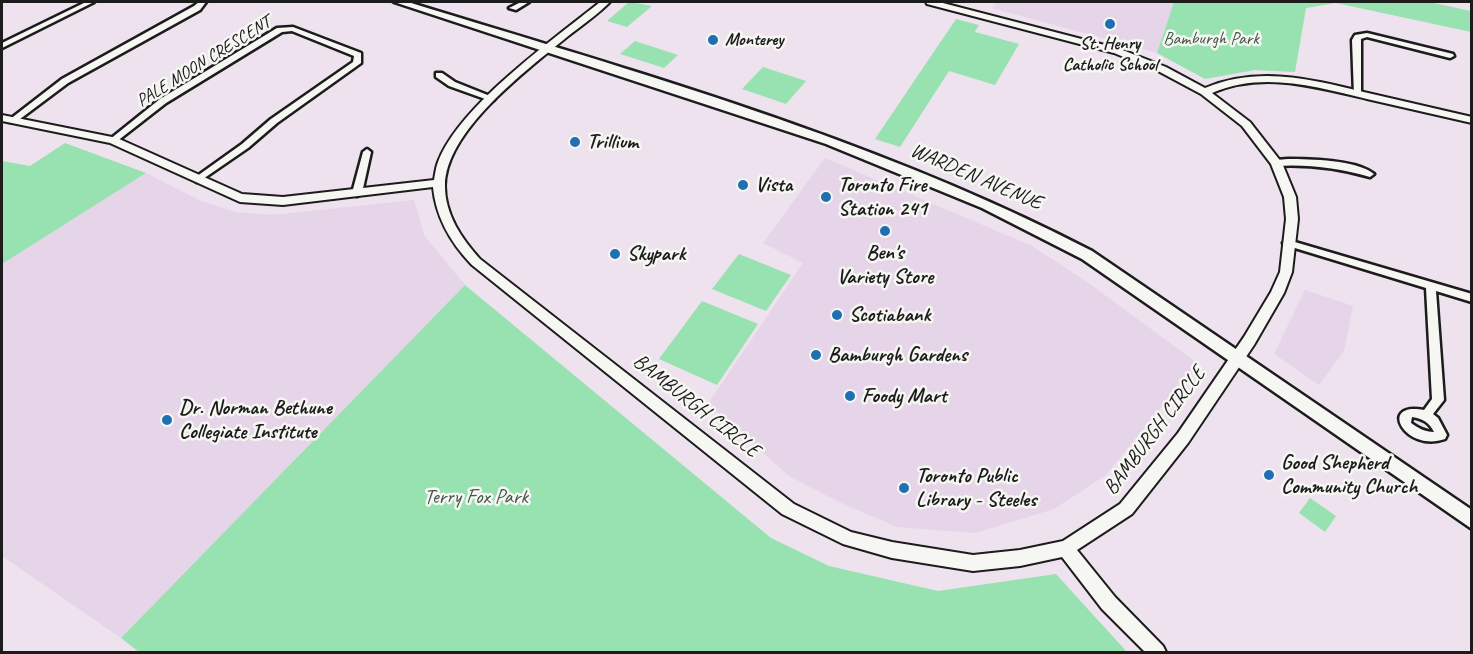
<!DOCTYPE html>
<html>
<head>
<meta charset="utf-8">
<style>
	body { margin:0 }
	#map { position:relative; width:1473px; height:654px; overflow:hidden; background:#ede2ed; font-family:Caveat,sans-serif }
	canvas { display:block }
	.frame { position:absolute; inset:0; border:3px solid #1c1c1c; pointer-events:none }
</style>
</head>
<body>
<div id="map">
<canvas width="1473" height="654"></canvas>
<div class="frame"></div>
</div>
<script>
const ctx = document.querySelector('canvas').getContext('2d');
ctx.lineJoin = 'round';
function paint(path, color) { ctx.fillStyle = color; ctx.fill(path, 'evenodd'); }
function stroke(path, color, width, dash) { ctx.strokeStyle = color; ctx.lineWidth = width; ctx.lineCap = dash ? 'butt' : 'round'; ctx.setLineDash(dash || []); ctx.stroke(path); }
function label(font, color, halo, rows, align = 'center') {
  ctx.font = font + ' Caveat,sans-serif'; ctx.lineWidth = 5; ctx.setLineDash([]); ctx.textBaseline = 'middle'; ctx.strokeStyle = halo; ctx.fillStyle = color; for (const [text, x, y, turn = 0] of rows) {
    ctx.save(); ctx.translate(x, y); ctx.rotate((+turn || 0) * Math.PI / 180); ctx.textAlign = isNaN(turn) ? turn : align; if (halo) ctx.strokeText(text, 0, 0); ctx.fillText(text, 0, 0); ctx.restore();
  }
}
paint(new Path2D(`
	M996 2H1174L1157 53 992 8Z
	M825 158 1032 246 1090 284 1197 363 1106 475 1054 509 975 533 897 527 837 501 789 476 708 404 803 263 763 243Z
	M146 173 201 201 236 212 272 215 414 200 424 235 465 285 121 638 2 556V264Z
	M1305 290 1353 306 1344 351 1319 385 1274 354Z`), '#e6d4e9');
paint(new Path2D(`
	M629 2 652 6 627 27 607 21Z
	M1174 2H1429L1471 11V32L1336 3 1306 8 1295 72 1255 70 1205 79 1157 53Z
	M956 19 979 25 973 35 975 32 1019 44 995 85 949 71 900 147 875 139Z
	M635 41 678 55 664 68 620 54Z
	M763 67 806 81 786 104 742 89Z
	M65 143 146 173 2 264V161L30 166Z
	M739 254 791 275 766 311 712 289Z
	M465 285 771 538 829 566 938 591 1056 574 1127 652H139L121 638Z
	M702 301 758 324 717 385 659 359Z
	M1310 498 1336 516 1325 532 1299 513Z`), '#98e2b1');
const minor = new Path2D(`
	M86 2H94L2 48V43Z
	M199 2H206L200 10 68 83 16 122H10L9 120 62 79 194 6Z
	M521 2H529L516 10 509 8Z
	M293 27 361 53V63L277 123 248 148 200 181 197 182 193 179 242 144 271 119 353 62 354 56 292 31 282 32 166 103 116 142 113 143 109 140 160 99 277 28Z
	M1367 33 1453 54 1454 56 1450 58 1367 37 1361 39V93L1357 95H1354L1352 40 1355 35Z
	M436 73H442L455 82 495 98 494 100H488L449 86 436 77Z
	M367 149 371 152 362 193 357 196 352 193 363 152Z
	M1288 159C1310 159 1357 160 1374 174L1370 177C1338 168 1309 164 1276 166L1272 163 1276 160Z
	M1288 240 1472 294V302L1436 291 1444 400 1433 414 1438 418 1447 435 1445 439C1405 453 1377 401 1424 410L1432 399 1426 288 1285 245 1283 243ZM1412 417C1423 419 1429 422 1434 432 1425 432 1418 428 1411 423Z`);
const tertiary = new Path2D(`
	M600 2H610C597 15 581 26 567 37 527 70 445 131 445 186 445 215 462 239 480 259L794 504 851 532 892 542 973 555 1020 550 1063 541 1120 504 1178 433 1244 337 1271 292 1280 272 1286 219 1284 197 1271 164 1242 126 1201 94 1158 71 1114 53 927 4 926 2H939L1120 49 1166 67 1205 88C1260 65 1314 80 1368 93 1403 101 1437 109 1472 117V123C1437 115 1402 107 1367 99 1316 87 1263 71 1212 93L1250 122 1282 163 1296 197 1298 219 1292 272 1284 293 1254 345 1188 443 1132 514 1077 550 1115 597 1163 646 1166 652H1145L1102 609 1062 557 1020 566 973 571 892 558 843 544 782 514 472 265C451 243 436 218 433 187L283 205 240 202 110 143 2 121V115L117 138 242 194 283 197 434 180C435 174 436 167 438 162 460 105 553 40 600 2Z`);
const secondary = new Path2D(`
	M394 2H408C640 73 876 139 1092 251L1472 510V529L1082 259 982 208 826 144Z`);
stroke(minor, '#1c1c1c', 5);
stroke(tertiary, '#1c1c1c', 4);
stroke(secondary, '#1c1c1c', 5);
paint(minor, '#f6f6f2');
paint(tertiary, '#f6f6f2');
paint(secondary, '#f6f6f2');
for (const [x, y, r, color] of [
	[1110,24,6,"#1f6fb2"],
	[713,40,6,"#1f6fb2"],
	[575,142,6,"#1f6fb2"],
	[743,185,6,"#1f6fb2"],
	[826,197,6,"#1f6fb2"],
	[885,231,6,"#1f6fb2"],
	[615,254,6,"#1f6fb2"],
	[837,315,6,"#1f6fb2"],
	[816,355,6,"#1f6fb2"],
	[850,396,6,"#1f6fb2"],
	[167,420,6,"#1f6fb2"],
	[1269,475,6,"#1f6fb2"],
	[904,488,6,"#1f6fb2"]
]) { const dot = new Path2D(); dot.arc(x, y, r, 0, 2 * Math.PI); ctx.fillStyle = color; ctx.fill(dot); stroke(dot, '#f6f6f2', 2); }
label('18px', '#415749', '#f6f6f2', [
	["Bamburgh Park",1211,39]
]);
label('bold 18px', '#1c1c1c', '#f6f6f2', [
	["Monterey",725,40],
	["St. Henry",1110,44,"center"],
	["Catholic School",1110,65,"center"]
], 'left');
label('18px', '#1c1c1c', '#f6f6f2', [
	["PALE MOON CRESCENT",204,62,-32]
]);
label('bold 21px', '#1c1c1c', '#f6f6f2', [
	["Trillium",587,142],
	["Vista",755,185],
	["Toronto Fire",838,185],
	["Station 241",838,209],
	["Ben's",885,253,"center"],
	["Variety Store",885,277,"center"],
	["Skypark",627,254],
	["Scotiabank",849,315],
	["Bamburgh Gardens",828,355],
	["Foody Mart",862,396],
	["Dr. Norman Bethune",179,408],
	["Collegiate Institute",179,432],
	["Good Shepherd",1281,463],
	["Community Church",1281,487],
	["Toronto Public",916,476],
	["Library - Steeles",916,500]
], 'left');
label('21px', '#1c1c1c', '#f6f6f2', [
	["WARDEN AVENUE",976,177,23],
	["BAMBURGH CIRCLE",696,406,38],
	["BAMBURGH CIRCLE",1155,431,-53]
]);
label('21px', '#415749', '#f6f6f2', [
	["Terry Fox Park",476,497]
]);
</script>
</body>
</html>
